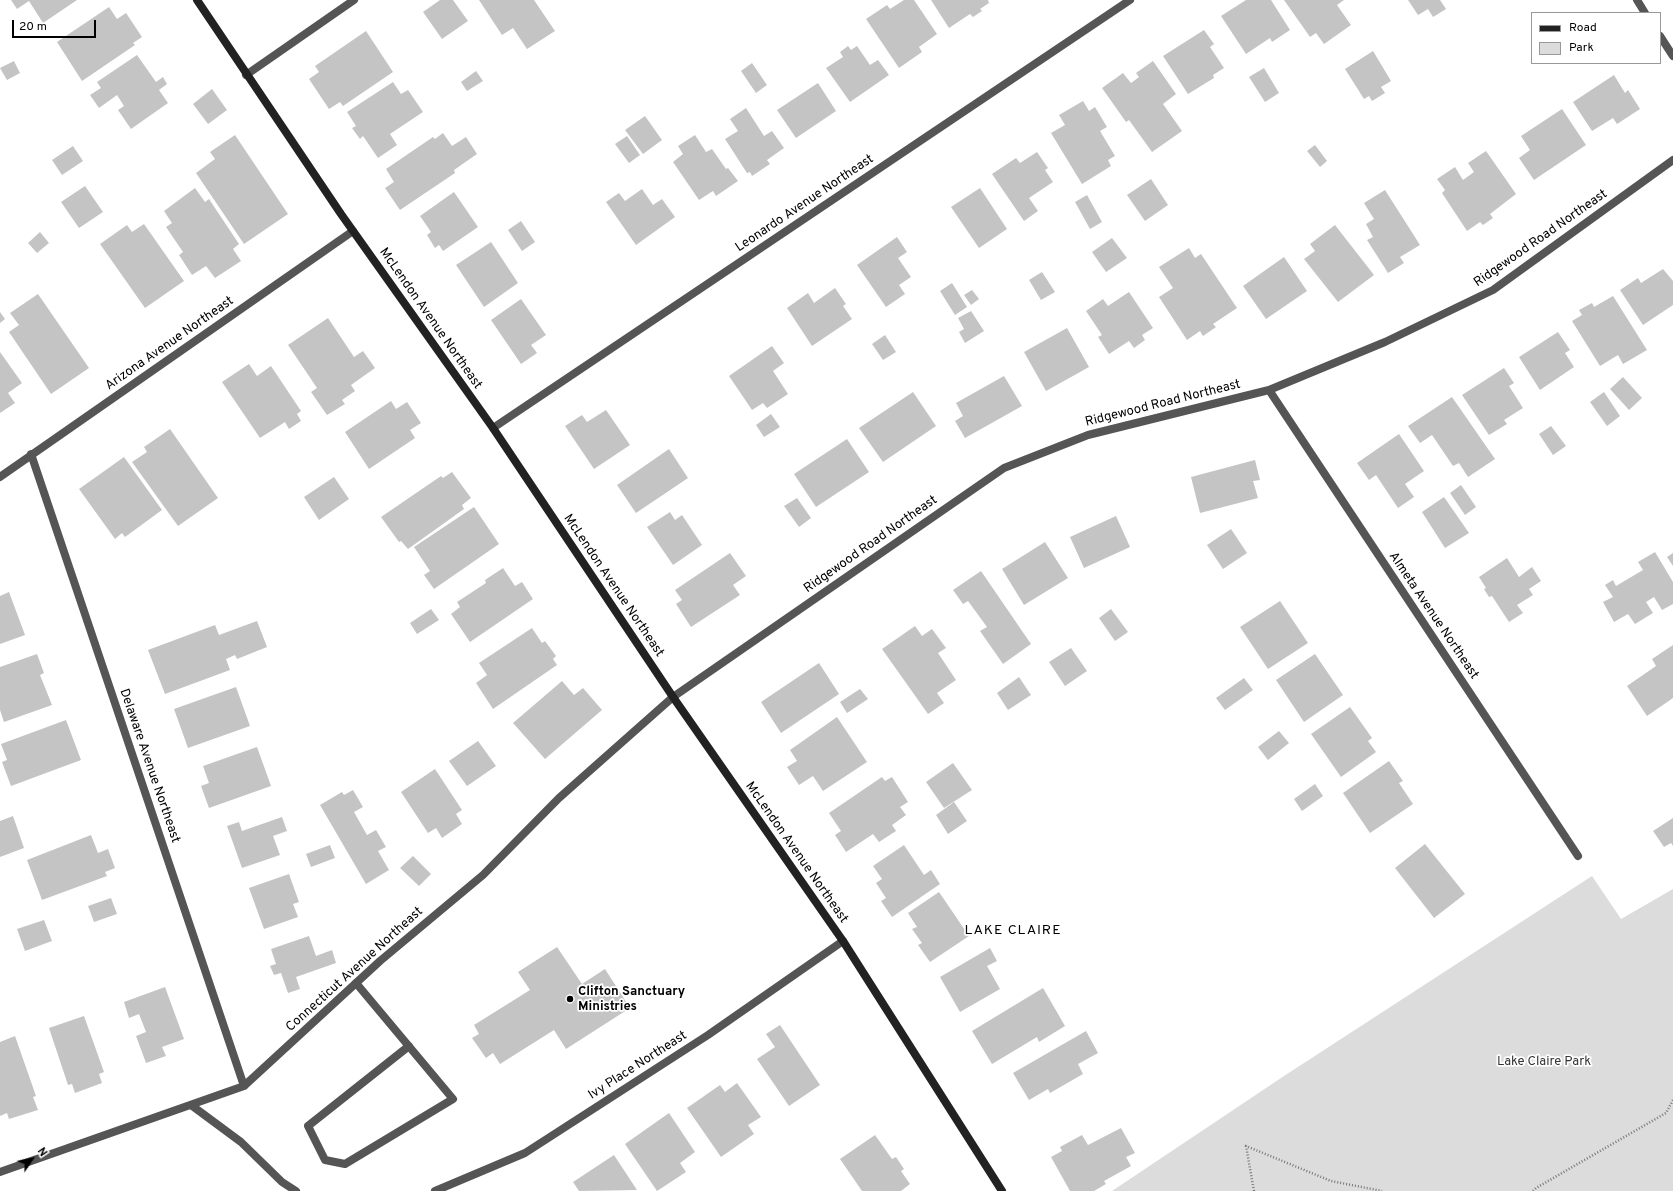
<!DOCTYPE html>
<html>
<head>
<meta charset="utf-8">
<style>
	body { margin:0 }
	#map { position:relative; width:1673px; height:1191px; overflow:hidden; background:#fff; font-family:Overpass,sans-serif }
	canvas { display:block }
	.legend { position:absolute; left:1531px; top:12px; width:130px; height:52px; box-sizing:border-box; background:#fff; border:1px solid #999; margin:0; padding:5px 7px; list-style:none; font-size:12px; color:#000 }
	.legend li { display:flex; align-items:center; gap:8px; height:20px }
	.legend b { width:20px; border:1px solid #999 }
	.north { position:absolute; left:12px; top:1139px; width:40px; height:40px; -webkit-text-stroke:3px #fff; paint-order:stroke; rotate:56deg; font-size:11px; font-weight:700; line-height:16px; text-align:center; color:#000 }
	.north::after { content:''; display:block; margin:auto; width:14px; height:18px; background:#000; clip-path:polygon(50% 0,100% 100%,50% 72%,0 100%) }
	.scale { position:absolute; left:12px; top:20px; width:84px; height:18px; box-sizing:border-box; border:2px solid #000; border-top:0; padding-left:5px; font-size:12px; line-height:14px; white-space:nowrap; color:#000; -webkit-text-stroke:3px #fff; paint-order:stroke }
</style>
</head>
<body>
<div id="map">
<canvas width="1673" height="1191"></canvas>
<ul class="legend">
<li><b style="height:5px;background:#222"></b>Road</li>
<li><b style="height:11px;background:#dcdcdc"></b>Park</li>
</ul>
<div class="north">N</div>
<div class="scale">20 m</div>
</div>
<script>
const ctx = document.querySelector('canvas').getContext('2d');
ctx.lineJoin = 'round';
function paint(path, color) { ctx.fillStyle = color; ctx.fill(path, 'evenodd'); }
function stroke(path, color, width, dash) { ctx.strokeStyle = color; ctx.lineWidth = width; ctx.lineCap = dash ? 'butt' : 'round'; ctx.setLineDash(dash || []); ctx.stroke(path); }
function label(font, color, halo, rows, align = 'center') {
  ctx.font = font + ' Overpass,sans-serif'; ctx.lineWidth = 3.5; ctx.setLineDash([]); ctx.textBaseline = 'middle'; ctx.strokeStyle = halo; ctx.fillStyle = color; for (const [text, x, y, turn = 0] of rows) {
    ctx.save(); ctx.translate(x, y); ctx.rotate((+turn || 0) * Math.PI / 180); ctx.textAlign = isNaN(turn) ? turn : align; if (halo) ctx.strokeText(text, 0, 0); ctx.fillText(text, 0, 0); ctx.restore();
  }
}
paint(new Path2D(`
	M1592 876 1621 919 1673 889V1191H1112L1284 1076Z`), '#dcdcdc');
paint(new Path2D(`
	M11 0H77L43 23 29 1 17 9Z
	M440 0H453L468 21 442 39 423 12Z
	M479 0H534L555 31 527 49 513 28 502 35Z
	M904 0H914L937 34 919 47 922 52 899 68 866 19 887 5 890 9Z
	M931 0H988L989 3 980 9 982 11 973 17 970 14 949 28Z
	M1246 0H1271L1290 30 1272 42 1270 38 1246 54 1221 16Z
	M1284 0H1344L1337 5 1351 25 1324 44 1316 33 1310 37Z
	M1408 0H1440L1446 9 1433 17 1428 9 1418 15Z
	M109 7 117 19 126 13 142 37 133 43 135 45 82 81 57 42Z
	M1204 30 1214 44 1210 47 1224 68 1213 75 1214 78 1188 94 1163 56Z
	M366 31 393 72 343 106 340 102 329 109 309 79 319 72 315 66Z
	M848 46 851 50 857 46 870 65 878 60 889 75 850 102 826 68 843 57 840 52Z
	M1373 51 1391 81 1381 87 1385 93 1372 101 1369 96 1364 99 1345 69Z
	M137 55 156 82 163 77 167 84 159 90 168 103 131 129 118 110 124 106 117 95 99 108 90 95 101 88 97 82Z
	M14 61 20 73 7 80 0 68Z
	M1153 61 1176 94 1163 104 1182 131 1152 152 1129 120 1126 122 1102 88 1123 73 1131 83 1139 77 1136 73Z
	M752 63 767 85 756 93 741 71Z
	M1264 68 1279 93 1265 102 1249 77Z
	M476 71 483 81 467 91 461 82Z
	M1614 75 1625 93 1628 90 1640 109 1617 124 1613 118 1592 131 1573 102Z
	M393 82 401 94 408 90 423 112 390 134 397 145 378 158 363 136 360 139 352 128 356 126 347 112Z
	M818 83 836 111 796 138 777 110Z
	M212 89 227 110 208 124 193 104Z
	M1083 101 1089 111 1095 107 1107 127 1100 131 1115 156 1108 160 1111 166 1082 184 1051 133 1065 125 1059 115Z
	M746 108 764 136 772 131 784 148 767 160 770 164 752 176 750 172 747 173 725 139 738 131 730 119Z
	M1562 109 1586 145 1534 180 1519 158 1530 150 1521 136Z
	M645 116 662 140 643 154 625 130Z
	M443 133 452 146 466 137 477 154 454 170 455 173 400 210 385 188 394 182 386 169 433 137 435 139Z
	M235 135 288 214 244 244 196 173 215 159 210 152Z
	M695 135 706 152 712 149 726 169 728 168 738 181 716 196 713 191 699 200 673 162 683 154 678 146Z
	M627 136 640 155 629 163 615 144Z
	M1315 145 1327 161 1320 167 1307 151Z
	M73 146 83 161 62 175 52 160Z
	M1486 151 1516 194 1490 214 1493 218 1483 225 1480 222 1467 231 1442 193 1445 190 1437 179 1455 167 1463 180 1474 172 1468 163Z
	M1037 152 1048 168 1045 170 1053 182 1029 198 1038 211 1024 221 992 174 1016 158 1020 163Z
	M1151 179 1168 205 1145 221 1127 195Z
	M85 186 103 212 79 228 61 202Z
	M195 188 205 202 209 199 239 244 233 249 241 261 215 278 206 266 192 275 179 255 183 252 166 227 172 223 164 211Z
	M980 188 1007 229 979 248 951 207Z
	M642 189 653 205 662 199 675 217 636 245 606 202 619 193 625 201Z
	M1385 190 1420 245 1400 257 1404 263 1388 273 1367 240 1373 237 1366 224 1374 219 1364 203Z
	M454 192 478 227 443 251 439 245 435 248 427 235 431 232 420 216Z
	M1087 195 1102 222 1090 229 1075 202Z
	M521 221 535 242 522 251 508 230Z
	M144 224 184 281 145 308 100 244 127 225 132 232Z
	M1335 225 1374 275 1338 302 1304 259 1315 251 1310 244Z
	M40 232 49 243 37 253 28 243Z
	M897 237 907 252 898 258 911 277 899 285 905 294 886 307 857 265Z
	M1112 238 1127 258 1106 272 1092 252Z
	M491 242 518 283 484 307 456 265Z
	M1189 248 1195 258 1201 254 1237 308 1213 324 1216 327 1203 336 1200 331 1187 340 1159 297 1173 288 1159 267Z
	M1284 257 1307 291 1266 319 1243 286Z
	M1663 269 1673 281V305L1643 325 1620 290 1638 278 1641 283Z
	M1042 272 1055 292 1041 300 1029 280Z
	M952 283 967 307 955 315 940 291Z
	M835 288 846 304 843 306 852 319 812 346 787 308 808 293 814 303Z
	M972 290 979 299 971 305 964 295Z
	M1129 292 1153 328 1142 335 1145 340 1134 348 1129 341 1109 354 1098 337 1102 335 1086 311 1103 299 1108 306Z
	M38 294 89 368 51 394 9 332 19 325 10 313Z
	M1613 296 1647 350 1623 364 1618 355 1600 366 1572 321 1582 315 1579 310 1592 303 1594 307Z
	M521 299 546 335 531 345 537 353 521 364 491 320Z
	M971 311 984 331 965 343 959 332 964 329 958 318Z
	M0 312 5 319 0 323Z
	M328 318 354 357 363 351 375 368 351 385 355 391 342 400 345 404 327 415 311 392 317 388 288 345Z
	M1067 328 1089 367 1046 391 1024 352Z
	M1558 332 1570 350 1565 353 1574 367 1540 390 1519 357Z
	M885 335 896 352 883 360 872 344Z
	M772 346 784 363 773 371 788 394 767 408 763 403 752 410 729 376Z
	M0 352 22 383 8 393 15 403 0 413Z
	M249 364 257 376 271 366 301 411 297 414 301 421 289 429 285 422 260 438 222 382Z
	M1504 368 1514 383 1509 386 1523 408 1504 420 1507 424 1489 435 1462 395Z
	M1004 376 1022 406 965 438 955 421 963 416 956 403Z
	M1623 377 1642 398 1629 410 1610 389Z
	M913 392 936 426 883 462 859 428Z
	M1604 392 1620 416 1607 426 1590 402Z
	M1452 397 1495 459 1468 477 1459 463 1453 466 1432 435 1420 443 1408 426Z
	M391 401 396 409 407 402 421 423 410 430 415 438 369 469 345 432Z
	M606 410 630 445 594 469 565 426 582 415 587 422Z
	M771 414 780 427 764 437 756 425Z
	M1551 426 1566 446 1553 455 1539 434Z
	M170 429 218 498 178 526 132 462 147 452 144 447Z
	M1399 434 1424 471 1405 484 1414 497 1398 508 1376 475 1369 480 1357 463Z
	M847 439 869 472 816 507 794 474Z
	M669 449 688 478 636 513 617 485Z
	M124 457 162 510 125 537 122 533 115 539 79 489Z
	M1255 460 1260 480 1253 481 1258 498 1200 513 1191 477Z
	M452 472 471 498 462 505 464 509 408 549 401 541 399 542 381 517 441 476 443 478Z
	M334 477 349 499 319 520 304 497Z
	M1461 485 1476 507 1465 515 1450 493Z
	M1444 497 1469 533 1445 548 1422 512Z
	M797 498 811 518 799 527 784 506Z
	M474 507 499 544 434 589 424 575 430 571 414 547Z
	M670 512 675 520 682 515 702 545 673 565 647 527Z
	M1116 516 1130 547 1084 568 1070 537Z
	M1231 529 1247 553 1223 569 1207 545Z
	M1045 542 1068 578 1024 605 1002 569Z
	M1655 552 1673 582V604L1662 610 1654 597 1646 602 1653 613 1635 624 1628 614 1614 622 1603 602 1613 597 1605 585 1613 580 1616 586 1643 570 1638 562Z
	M730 553 746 576 733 585 740 595 691 627 676 604 682 600 675 590Z
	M1673 553V566L1667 557Z
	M1507 558 1519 577 1532 567 1541 581 1529 589 1533 595 1517 605 1523 613 1509 622 1492 596 1489 597 1484 589 1486 588 1479 577Z
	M503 568 515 586 522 582 533 599 470 642 451 614 460 607 457 602 486 583 485 580Z
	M981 571 1031 644 1003 664 980 631 987 627 968 601 963 604 953 590Z
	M9 592 25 635 0 644V596Z
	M1280 601 1308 643 1268 669 1240 627Z
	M431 609 439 620 417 634 410 623Z
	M1111 609 1128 632 1115 641 1099 618Z
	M257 621 267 647 237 659 235 655 226 659 230 670 165 694 148 650 215 625 219 635Z
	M915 626 922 636 932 629 946 648 938 653 956 680 937 693 944 703 928 714 882 649Z
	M532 628 542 643 545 641 556 656 553 659 557 665 493 709 476 683 487 675 479 663Z
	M1673 645V698L1647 716 1627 686 1656 666 1652 659Z
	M1071 648 1087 671 1065 686 1049 662Z
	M37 654 44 673 40 675 52 705 4 722 0 710V667Z
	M1315 654 1343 695 1304 722 1276 680Z
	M819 663 839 694 781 733 761 702Z
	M1019 677 1031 695 1008 710 997 693Z
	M1244 678 1253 690 1225 710 1216 698Z
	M562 681 574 695 583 688 602 710 545 759 513 723Z
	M236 687 250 726 188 748 174 709Z
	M860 689 868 699 847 713 840 702Z
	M1350 707 1372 738 1368 741 1376 752 1341 777 1311 734Z
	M837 717 867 762 823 791 813 776 799 785 787 767 797 761 790 750Z
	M66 720 81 760 11 786 2 762 7 760 1 744Z
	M1279 731 1289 743 1268 760 1258 747Z
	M478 741 496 766 467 786 449 761Z
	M257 747 271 786 209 808 201 786 209 783 203 766Z
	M1389 761 1403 781 1399 783 1413 804 1370 833 1343 793Z
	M953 763 972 790 944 808 926 782Z
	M435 769 462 810 456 814 462 824 442 838 436 828 428 833 401 792Z
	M882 777 885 781 892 777 908 802 900 807 906 815 892 825 896 831 879 842 873 834 846 852 835 835 841 831 829 813Z
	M1315 784 1323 796 1302 811 1294 799Z
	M353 790 363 807 354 812 367 835 376 830 386 847 378 851 389 870 366 884 320 805 342 792 344 795Z
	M954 802 967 821 948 834 936 815Z
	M13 816 24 848 0 857V821Z
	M282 817 287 831 273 836 280 855 242 868 227 826 239 822 242 831Z
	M1673 818V846L1671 843 1664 847 1653 831Z
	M91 835 98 853 108 849 115 868 105 872 107 876 42 900 27 860Z
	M1425 844 1465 894 1434 918 1395 868Z
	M330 845 335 858 311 867 306 854Z
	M904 845 924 875 931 870 940 884 892 917 881 901 886 898 876 883 882 879 873 866Z
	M413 856 431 874 419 886 400 868Z
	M289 874 299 902 293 904 298 917 264 929 249 888Z
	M939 892 969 936 930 962 918 945 922 943 912 929 917 927 908 913Z
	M111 898 117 914 94 922 88 906Z
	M44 920 52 941 25 951 17 929Z
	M309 936 316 956 332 950 336 963 296 977 300 989 288 993 281 973 274 975 270 966 276 964 271 949Z
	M557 947 582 984 605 969 630 1008 566 1049 554 1030 500 1064 493 1053 486 1058 472 1038 479 1034 474 1025 530 990 518 972Z
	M990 948 997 961 987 966 1000 989 960 1012 940 977Z
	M165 987 184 1039 162 1047 166 1056 146 1063 136 1036 146 1032 139 1014 129 1018 124 1002Z
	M1043 988 1065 1026 1039 1042 1037 1037 992 1064 972 1031Z
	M84 1016 104 1072 99 1074 102 1083 75 1093 72 1084 68 1085 49 1028Z
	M780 1025 820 1085 789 1106 757 1059 775 1047 766 1034Z
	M1086 1031 1098 1053 1078 1064 1083 1074 1050 1093 1048 1089 1029 1100 1013 1073Z
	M15 1036 36 1096 33 1097 38 1110 9 1119 7 1113 0 1116V1042Z
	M737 1083 761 1117 748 1125 754 1134 721 1157 687 1108 720 1085 725 1092Z
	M669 1113 695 1152 680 1163 686 1172 657 1191 625 1144Z
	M1121 1128 1135 1153 1126 1157 1131 1166 1104 1181 1106 1184 1094 1191H1070L1051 1157 1062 1151 1060 1147 1082 1135 1088 1145Z
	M875 1135 892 1159 896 1157 904 1169 901 1171 910 1184 901 1191H862L840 1159Z
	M614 1155 637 1190 579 1191 573 1182Z`), '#c4c4c4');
stroke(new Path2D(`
	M1254 1191 1246 1146 1331 1181 1382 1191
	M1533 1191 1536 1188 1666 1113 1673 1100`), '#777', 2.5, [1, 2]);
stroke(new Path2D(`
	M356 983 453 1099 345 1164 325 1160 308 1126 409 1046`), '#555', 8);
stroke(new Path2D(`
	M1637 0 1645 13
	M1660 36 1673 56
	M246 75 354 0
	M1269 390 1578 856
	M493 428 1130 0
	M31 454 244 1086
	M0 477 353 231
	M191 1105 241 1142 282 1182 296 1191
	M0 1172 244 1086 380 961 483 875 559 798 673 697 1004 468 1088 435 1269 390 1385 342 1493 290 1673 160
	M435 1191 525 1153 708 1035 843 941`), '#555', 8);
stroke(new Path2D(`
	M197 0 341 214 493 428 673 697 843 941 1002 1191`), '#222', 8);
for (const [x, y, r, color] of [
	[570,999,4,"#000"]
]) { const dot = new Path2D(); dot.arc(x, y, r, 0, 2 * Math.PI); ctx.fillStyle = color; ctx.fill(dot); stroke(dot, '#fff', 1.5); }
label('13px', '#000', '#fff', [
	["Leonardo Avenue Northeast",805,204,-34],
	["Ridgewood Road Northeast",1541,239,-35],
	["McLendon Avenue Northeast",430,319,55],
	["Arizona Avenue Northeast",170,344,-35],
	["Ridgewood Road Northeast",1163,404,-14],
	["Ridgewood Road Northeast",871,545,-35],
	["McLendon Avenue Northeast",613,586,56],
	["Almeta Avenue Northeast",1433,616,56],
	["Delaware Avenue Northeast",149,766,71],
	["McLendon Avenue Northeast",796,853,55],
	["Connecticut Avenue Northeast",355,970,-42],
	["Ivy Place Northeast",638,1066,-33]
]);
label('bold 13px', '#000', '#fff', [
	["Clifton Sanctuary",578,992],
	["Ministries",578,1007]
], 'left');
label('13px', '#333', '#fff', [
	["Lake Claire Park",1544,1062]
]);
ctx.letterSpacing = '1px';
label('14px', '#000', '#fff', [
	["LAKE CLAIRE",1013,931]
]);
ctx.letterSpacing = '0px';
</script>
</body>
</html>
